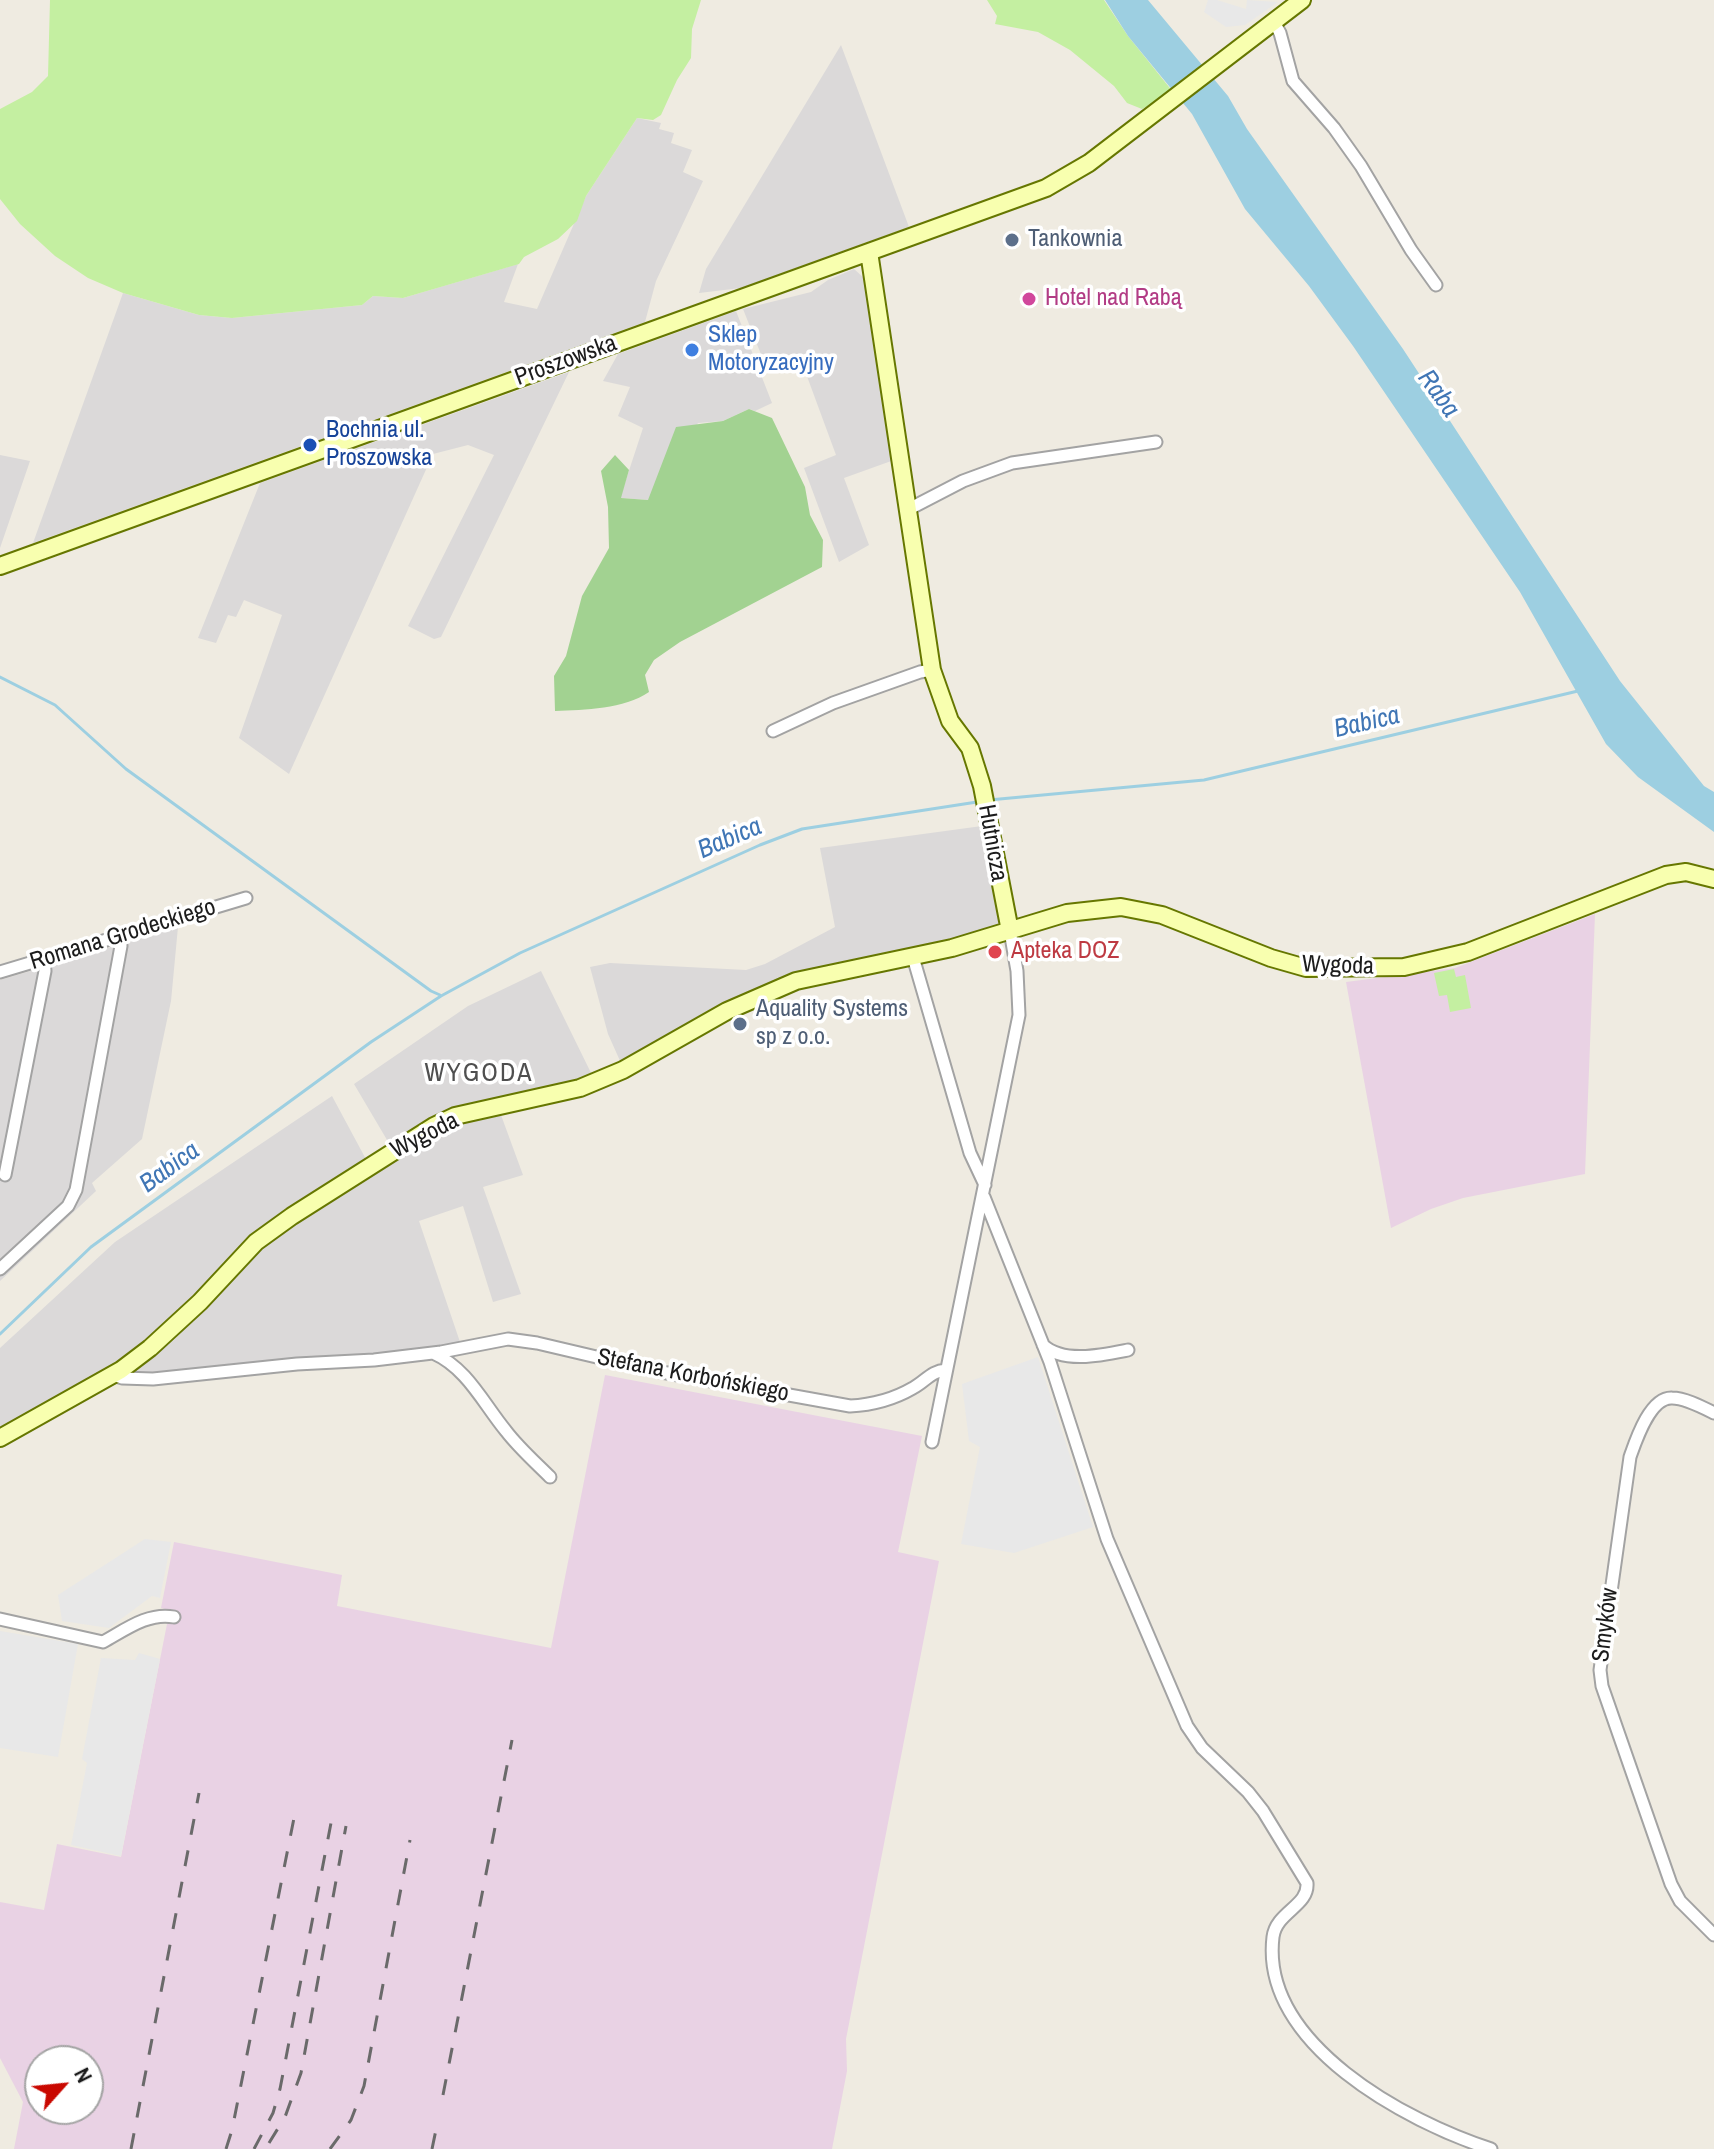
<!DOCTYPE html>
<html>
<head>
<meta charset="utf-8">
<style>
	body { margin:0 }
	#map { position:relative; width:1714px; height:2149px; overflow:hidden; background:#efebe1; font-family:"Archivo Narrow",sans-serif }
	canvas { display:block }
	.north { position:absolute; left:24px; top:2045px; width:80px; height:80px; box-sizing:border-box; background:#fff; border:2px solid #a4a4a4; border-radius:50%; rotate:63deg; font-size:22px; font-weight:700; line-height:32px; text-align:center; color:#1c1c1c }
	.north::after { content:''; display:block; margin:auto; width:28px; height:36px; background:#c90800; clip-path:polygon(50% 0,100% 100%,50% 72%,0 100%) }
</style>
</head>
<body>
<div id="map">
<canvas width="1714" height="2149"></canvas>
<div class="north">N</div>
</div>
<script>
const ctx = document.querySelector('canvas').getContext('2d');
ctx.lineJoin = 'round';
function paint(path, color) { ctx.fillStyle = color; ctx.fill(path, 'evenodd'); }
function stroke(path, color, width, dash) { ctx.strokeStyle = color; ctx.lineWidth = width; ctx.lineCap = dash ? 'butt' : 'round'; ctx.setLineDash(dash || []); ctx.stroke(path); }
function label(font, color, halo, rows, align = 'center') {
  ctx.font = font + ' "Archivo Narrow",sans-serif'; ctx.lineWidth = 7; ctx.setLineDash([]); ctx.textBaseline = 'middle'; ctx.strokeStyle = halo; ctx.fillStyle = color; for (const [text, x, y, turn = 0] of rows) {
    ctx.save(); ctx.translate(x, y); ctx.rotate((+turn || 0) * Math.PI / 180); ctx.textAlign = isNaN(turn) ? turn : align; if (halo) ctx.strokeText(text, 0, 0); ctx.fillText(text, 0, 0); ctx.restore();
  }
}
paint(new Path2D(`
	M841 45 909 227 741 288 699 293 706 269Z
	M637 118 661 123 659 129 674 133 671 143 692 150 683 172 703 181 656 281 645 322 33 543 123 293 199 315 232 318 362 305 373 296 403 298 518 264 504 302 537 309 586 196Z
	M854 269 864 278 894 460 844 478 869 545 839 562 804 468 836 455 801 360 768 372 743 309 811 292 828 280Z
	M736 311 772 403 755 411 749 409 723 421 698 423 649 500 620 498 643 428 618 416 630 387 603 381 618 354Z
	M569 372 441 637 434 639 408 626 494 455 468 445 433 454 289 774 239 738 282 615 244 600 236 617 228 615 216 643 198 638 260 483Z
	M0 455 30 461 0 548Z
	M982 826 1001 926 931 947 816 968 765 988 621 1063 608 1034 590 967 610 963 746 970 765 964 835 927 820 848Z
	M178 927 171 1001 142 1139 92 1183 96 1191 0 1281V980Z
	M541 971 593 1077 390 1145 354 1084 468 1006Z
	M332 1096 368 1163 271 1222 154 1336 114 1369 0 1434V1348L115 1242Z
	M501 1115 523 1175 483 1187 521 1294 493 1302 463 1206 419 1221 460 1342 418 1350 339 1358 141 1375 132 1374 136 1367 174 1340 248 1258 275 1236 447 1127Z`), '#dbd9d9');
paint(new Path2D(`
	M1595 914 1585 1174 1463 1198 1431 1209 1391 1228 1346 982 1455 968Z
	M605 1375 922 1436 898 1552 939 1561 846 2039 847 2071 832 2149H14L23 2102 0 2058V1902L44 1910 57 1844 121 1857 167 1624H172L174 1617V1611L161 1608 174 1542 342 1575 337 1606 551 1648ZM40 2061H88V2109H40Z`), '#e9d2e4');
paint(new Path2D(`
	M50 0H701L692 29 691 58 677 80 661 115 653 120 637 118 586 196 577 221 558 239 524 257 519 264 403 298 373 296 362 305 232 318 199 315 123 293 88 278 55 256 20 224 0 199V109L32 92 48 76Z
	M987 0H1104L1128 36 1173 92 1142 109 1127 103 1114 86 1070 50 1038 32 995 24 997 16Z
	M1454 969 1456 977 1465 975 1471 1008 1450 1012 1447 995 1439 996 1434 973Z`), '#c4efa1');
paint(new Path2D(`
	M749 409 772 418 805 487 810 515 823 540 822 567 680 642 654 660 645 675 649 692C624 709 585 710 555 711L554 676 566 656 582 596 609 548 608 507 601 471 615 455 629 470 621 498 648 500 676 427 723 421Z`), '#a2d291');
paint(new Path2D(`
	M1208 0H1217L1246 9 1247 0 1278 2 1245 25 1226 27 1204 12Z
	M1038 1357 1093 1527 1014 1553 961 1544 980 1447 969 1441 962 1384Z
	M145 1539 171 1542 160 1598 152 1596 109 1628 62 1621 58 1595Z
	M0 1631 78 1644 58 1757 0 1748Z
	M139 1653 160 1659 121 1856 71 1845 87 1763 82 1759 101 1658 135 1660Z`), '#e8e8e8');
paint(new Path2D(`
	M1105 0H1148L1228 96 1247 129 1403 349 1620 681 1704 786 1714 792V832L1638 777 1606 744 1520 592 1353 346 1309 286 1245 209 1192 114 1128 36Z`), '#9dcfe1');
stroke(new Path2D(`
	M0 677 55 705 126 769 431 991 440 995
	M989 800 1204 780 1578 691
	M0 1334 91 1247 371 1042 441 996 520 953 760 845 802 829 977 802`), '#9dcfe1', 3);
const street = new Path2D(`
	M1274 22 1280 33 1293 81 1334 128 1361 166 1411 250 1436 285
	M909 509 963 481 1012 463 1156 442
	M773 731 833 703 920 672 932 670
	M913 957 970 1153 985 1185
	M0 972 246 898
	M5 1175 45 971 44 958
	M984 1197 1050 1362 1107 1539 1187 1726 1202 1748 1248 1792 1263 1811 1307 1883C1309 1906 1276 1912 1273 1937 1260 2044 1407 2122 1491 2149
	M0 1269 68 1206 76 1190 121 946 118 936
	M1043 1345C1063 1364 1103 1355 1128 1350
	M433 1353C467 1368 483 1403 506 1431 519 1448 535 1462 550 1477
	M113 1375 122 1378 153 1379 297 1364 374 1360 441 1352 508 1339 537 1343 656 1371 850 1406C871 1405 894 1399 913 1388 926 1381 931 1371 946 1370
	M1714 1413C1702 1407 1685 1398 1672 1398 1650 1397 1636 1440 1630 1457L1600 1670 1602 1686 1671 1884 1680 1901 1714 1935
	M932 1442 1019 1015 1017 971 1010 931
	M0 1619 103 1642C125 1630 148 1612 174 1617`);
const secondary = new Path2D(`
	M869 252 932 670 950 721 970 748 982 786 1010 931
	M0 566 1046 188 1089 163 1302 0
	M0 1438 121 1370 150 1348 200 1302 256 1242 292 1216 434 1126 455 1116 580 1088 623 1070 727 1011 796 981 952 948 1067 913 1121 907 1162 915 1271 958 1306 968 1404 967 1468 952 1666 875 1686 872 1714 879`);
stroke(street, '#a3a3a3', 15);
stroke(secondary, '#670', 20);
stroke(street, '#fff', 11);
stroke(secondary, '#f8ffaf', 16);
stroke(new Path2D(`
	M443 2095 512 1740
	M269 2143 285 2117 301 2073 346 1826
	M131 2149 199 1793
	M226 2149 232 2130 295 1813
	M254 2149 273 2113 280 2089 331 1823
	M330 2149 351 2120 364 2086 410 1840
	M432 2149 438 2120`), '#6a6a6a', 3, [16, 16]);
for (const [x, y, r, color] of [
	[1012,240,8,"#5c6f8a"],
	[1029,299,8,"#d1479c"],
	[692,350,8,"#3f7fe0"],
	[310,445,8,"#1a4fb4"],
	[995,952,8,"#e0444e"],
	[740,1024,8,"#5c6f8a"]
]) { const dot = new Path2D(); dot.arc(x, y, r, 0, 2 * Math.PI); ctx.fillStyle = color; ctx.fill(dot); stroke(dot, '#fff', 3); }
label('24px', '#4e5e75', '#fff', [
	["Tankownia",1028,240],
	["Aquality Systems",756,1010],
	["sp z o.o.",756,1038]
], 'left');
label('24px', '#b23c85', '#fff', [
	["Hotel nad Rabą",1045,299]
], 'left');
label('24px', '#366cbe', '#fff', [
	["Sklep",708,336],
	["Motoryzacyjny",708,364]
], 'left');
label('24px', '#1c1c1c', '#fff', [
	["Proszowska",566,361,-20],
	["Hutnicza",992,843,80],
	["Romana Grodeckiego",123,935,-17],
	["Wygoda",1338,966,2],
	["Wygoda",425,1136,-27],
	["Stefana Korbońskiego",693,1376,11],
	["Smyków",1606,1625,-83]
]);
label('24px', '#164399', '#fff', [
	["Bochnia ul.",326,431],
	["Proszowska",326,459]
], 'left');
label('24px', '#be3a42', '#fff', [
	["Apteka DOZ",1011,952]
], 'left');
label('italic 26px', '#4076b5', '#fff', [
	["Raba",1438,394,54],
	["Babica",1367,723,-13],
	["Babica",730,839,-23],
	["Babica",170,1168,-36]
]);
ctx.letterSpacing = '2px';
label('26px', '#4f4f4f', '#fff', [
	["WYGODA",479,1074]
]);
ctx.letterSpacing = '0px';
</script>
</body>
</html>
